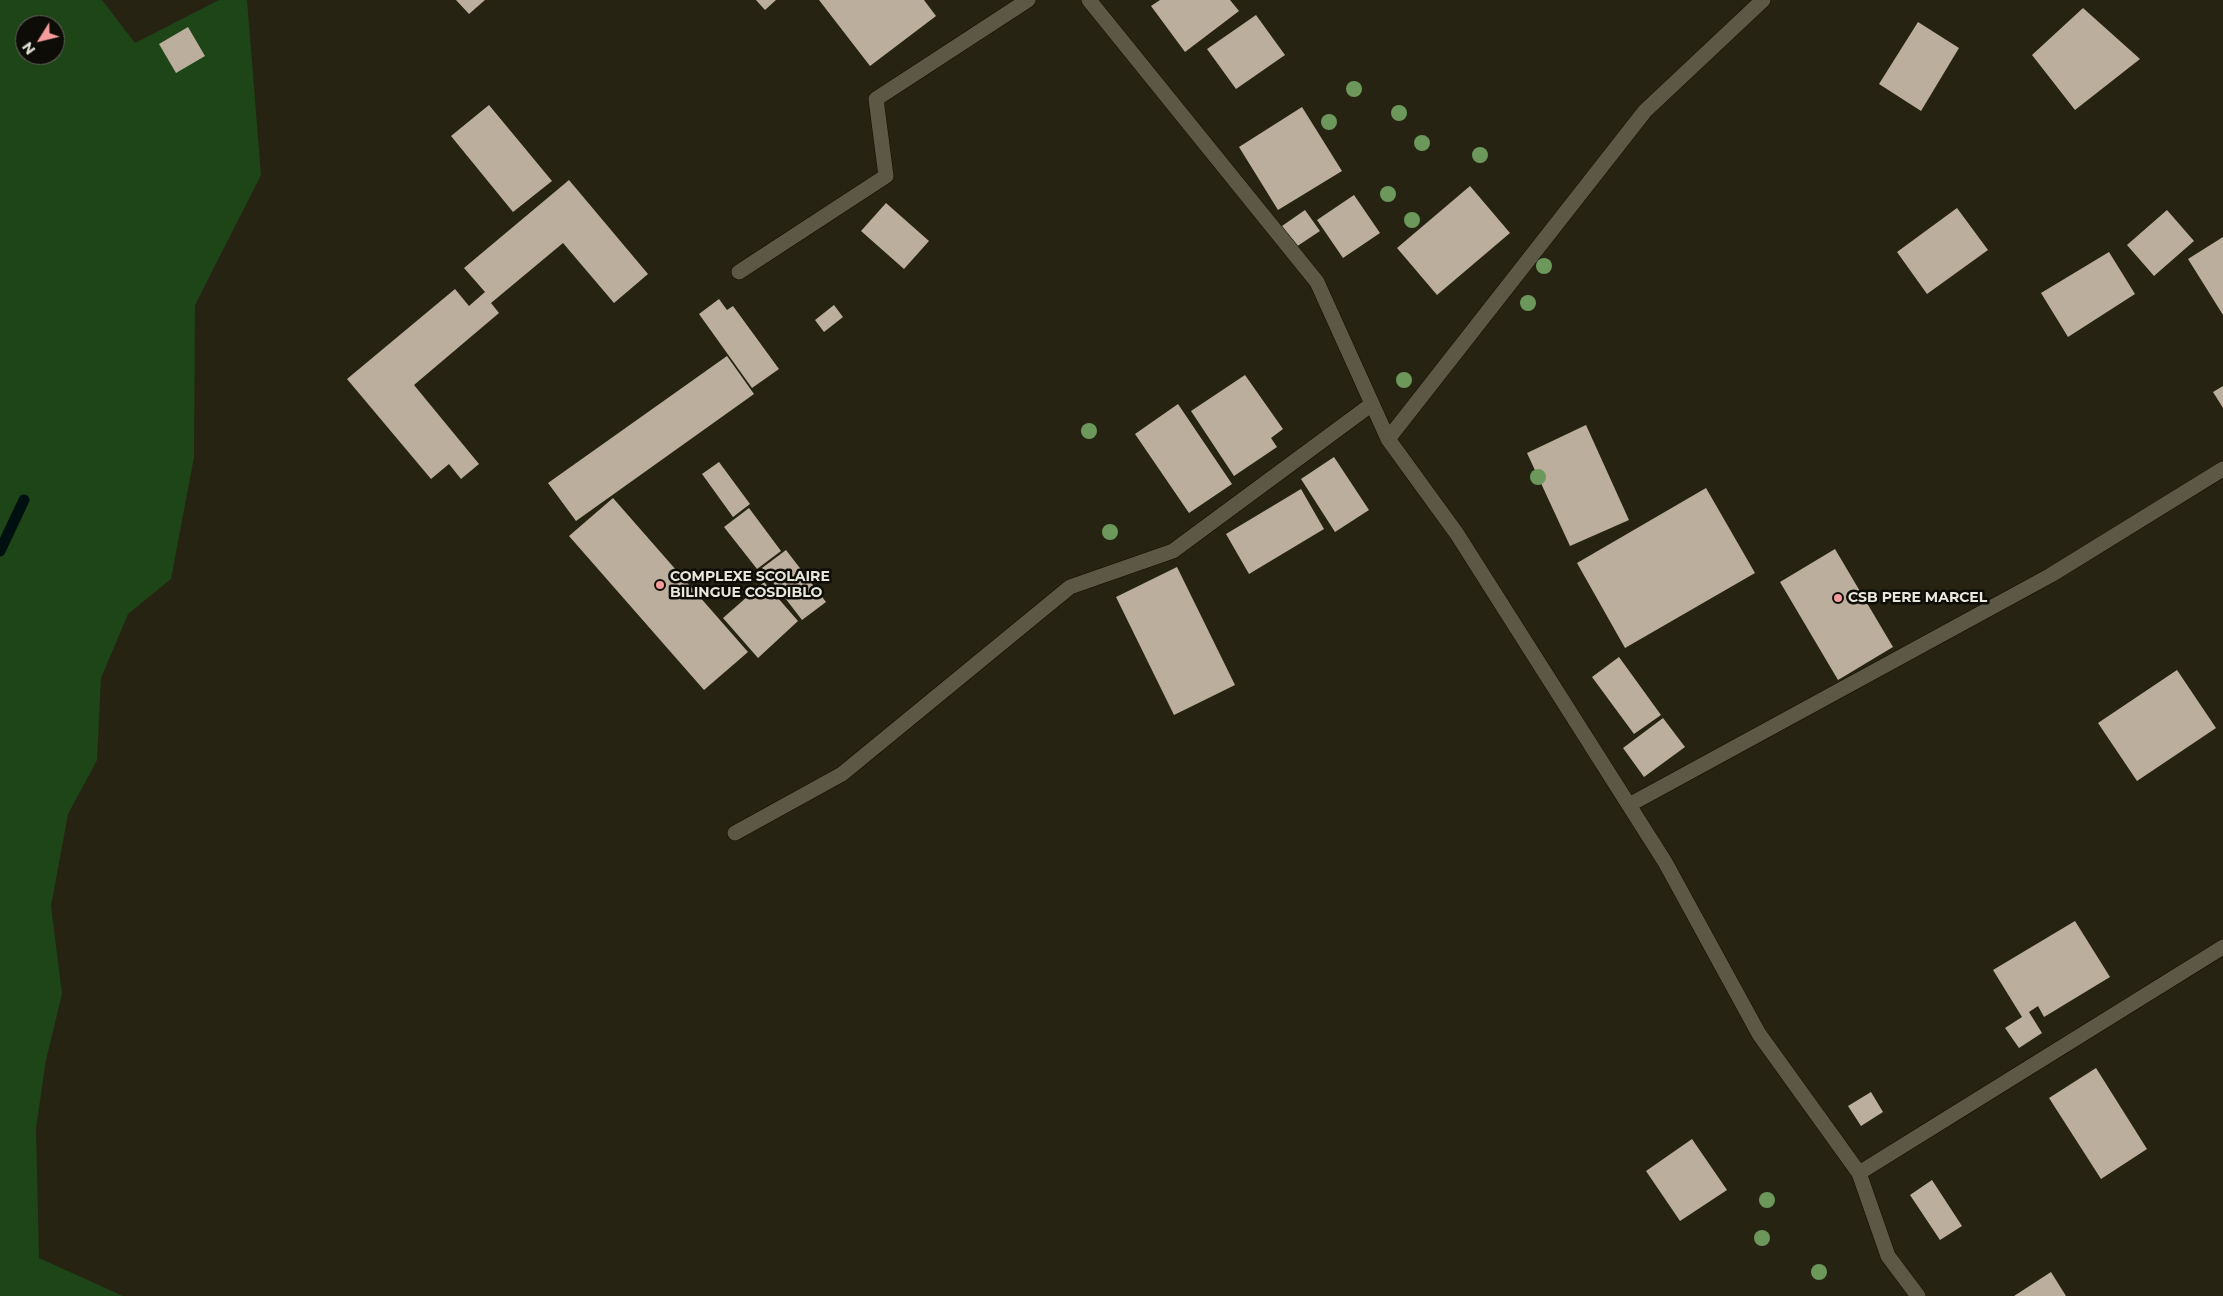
<!DOCTYPE html>
<html>
<head>
<meta charset="utf-8">
<style>
	body { margin:0 }
	#map { position:relative; width:2223px; height:1296px; overflow:hidden; background:#272312; font-family:Montserrat,sans-serif }
	canvas { display:block }
	.north { position:absolute; left:15px; top:15px; width:50px; height:50px; box-sizing:border-box; background:#0e0c06; border:1px solid #66645c; border-radius:50%; rotate:234deg; font-size:14px; font-weight:700; line-height:20px; text-align:center; color:#e9e7dc }
	.north::after { content:''; display:block; margin:auto; width:18px; height:22px; background:#f59b9c; clip-path:polygon(50% 0,100% 100%,50% 72%,0 100%) }
</style>
</head>
<body>
<div id="map">
<canvas width="2223" height="1296"></canvas>
<div class="north">N</div>
</div>
<script>
const ctx = document.querySelector('canvas').getContext('2d');
ctx.lineJoin = 'round';
function paint(path, color) { ctx.fillStyle = color; ctx.fill(path, 'evenodd'); }
function stroke(path, color, width, dash) { ctx.strokeStyle = color; ctx.lineWidth = width; ctx.lineCap = dash ? 'butt' : 'round'; ctx.setLineDash(dash || []); ctx.stroke(path); }
function label(font, color, halo, rows, align = 'center') {
  ctx.font = font + ' Montserrat,sans-serif'; ctx.lineWidth = 5; ctx.setLineDash([]); ctx.textBaseline = 'middle'; ctx.strokeStyle = halo; ctx.fillStyle = color; for (const [text, x, y, turn = 0] of rows) {
    ctx.save(); ctx.translate(x, y); ctx.rotate((+turn || 0) * Math.PI / 180); ctx.textAlign = isNaN(turn) ? turn : align; if (halo) ctx.strokeText(text, 0, 0); ctx.fillText(text, 0, 0); ctx.restore();
  }
}
paint(new Path2D(`
	M0 0H102L135 43 219 0H247L261 175 195 305 194 457 171 579 128 614 101 678 97 760 68 814 51 906 62 994 46 1060 36 1128 39 1258 123 1296H0ZM25 25H55V55H25Z`), '#1e4517');
stroke(new Path2D(`
	M0 551 24 500`), '#000f10', 11);
paint(new Path2D(`
	M456 0H485L469 14Z
	M756 0H776L765 10Z
	M819 0H924L936 16 870 66Z
	M1160 0H1230L1239 11 1185 52 1151 6Z
	M2083 8 2140 59 2075 110 2032 55Z
	M1256 15 1285 55 1236 89 1207 49Z
	M1918 22 1959 48 1921 111 1879 84Z
	M188 27 205 56 176 73 159 44Z
	M489 105 552 181 513 212 451 136Z
	M1302 107 1342 171 1278 210 1239 147Z
	M569 180 648 274 614 303 563 243 491 303 499 313 414 385 479 464 461 479 449 464 431 479 347 379 455 289 469 306 485 292 464 268Z
	M1470 186 1510 233 1437 295 1397 248Z
	M1354 195 1380 233 1343 258 1317 220Z
	M886 203 929 241 904 269 861 231Z
	M1957 208 1988 250 1927 294 1897 252Z
	M1305 210 1320 231 1296 247 1282 226Z
	M2167 210 2194 241 2154 276 2127 245Z
	M2223 237V315L2188 259Z
	M2109 252 2135 294 2068 337 2041 293Z
	M719 299 727 310 733 306 779 369 752 388 699 314Z
	M834 305 843 317 824 332 815 320Z
	M727 356 754 394 576 521 548 483Z
	M1245 375 1283 429 1271 438 1277 447 1234 476 1191 411Z
	M2223 386V408L2213 392Z
	M1178 404 1232 484 1189 513 1135 434Z
	M1586 425 1629 520 1570 546 1527 453Z
	M1334 457 1369 510 1335 532 1301 479Z
	M719 462 750 504 733 517 702 474Z
	M1706 488 1755 573 1625 648 1577 563Z
	M1301 489 1324 529 1249 574 1226 534Z
	M613 498 748 652 704 690 569 536Z
	M749 508 781 551 757 569 724 527Z
	M1835 549 1893 647 1838 680 1780 582Z
	M786 550 826 602 802 620 762 568Z
	M1177 567 1235 685 1174 715 1116 597Z
	M764 582 798 621 758 658 723 618Z
	M1619 657 1661 715 1634 734 1592 677Z
	M2177 670 2216 728 2137 781 2098 723Z
	M1663 718 1685 747 1644 777 1623 748Z
	M2075 921 2110 977 2044 1017 2038 1006 2029 1012 2042 1033 2019 1048 2005 1028 2022 1017 1993 970Z
	M2096 1068 2147 1149 2101 1179 2049 1098Z
	M1871 1092 1883 1112 1861 1126 1848 1106Z
	M1692 1139 1727 1190 1680 1221 1646 1171Z
	M1932 1180 1962 1226 1940 1240 1910 1195Z
	M2051 1272 2066 1296H2014Z`), '#bbae9c');
const minor = new Path2D(`
	M1089 0 1317 282 1388 439 1457 534 1665 862 1759 1034 1859 1173 1888 1256 1918 1296
	M739 272 886 176 876 99 1028 0
	M1388 439 1645 111 1763 0
	M1629 805 2051 575 2223 469
	M735 833 842 774 1070 587 1173 551 1372 404
	M1859 1173 2223 947`);
stroke(minor, '#100c01', 16);
stroke(minor, '#5c5845', 15);
ctx.fillStyle = '#6c995b';
for (const [x, y] of [
	[1354,89],
	[1399,113],
	[1329,122],
	[1422,143],
	[1480,155],
	[1388,194],
	[1412,220],
	[1544,266],
	[1528,303],
	[1404,380],
	[1089,431],
	[1538,477],
	[1110,532],
	[1767,1200],
	[1762,1238],
	[1819,1272]
]) { ctx.beginPath(); ctx.arc(x, y, 8, 0, 2 * Math.PI); ctx.fill(); }
for (const [x, y, r, color] of [
	[660,585,5,"#f59b9c"],
	[1838,598,5,"#f59b9c"]
]) { const dot = new Path2D(); dot.arc(x, y, r, 0, 2 * Math.PI); ctx.fillStyle = color; ctx.fill(dot); stroke(dot, '#0e0c06', 2); }
label('bold 14px', '#e9e7dc', '#0e0c06', [
	["COMPLEXE SCOLAIRE",670,577],
	["BILINGUE COSDIBLO",670,593],
	["CSB PERE MARCEL",1848,598]
], 'left');
</script>
</body>
</html>
